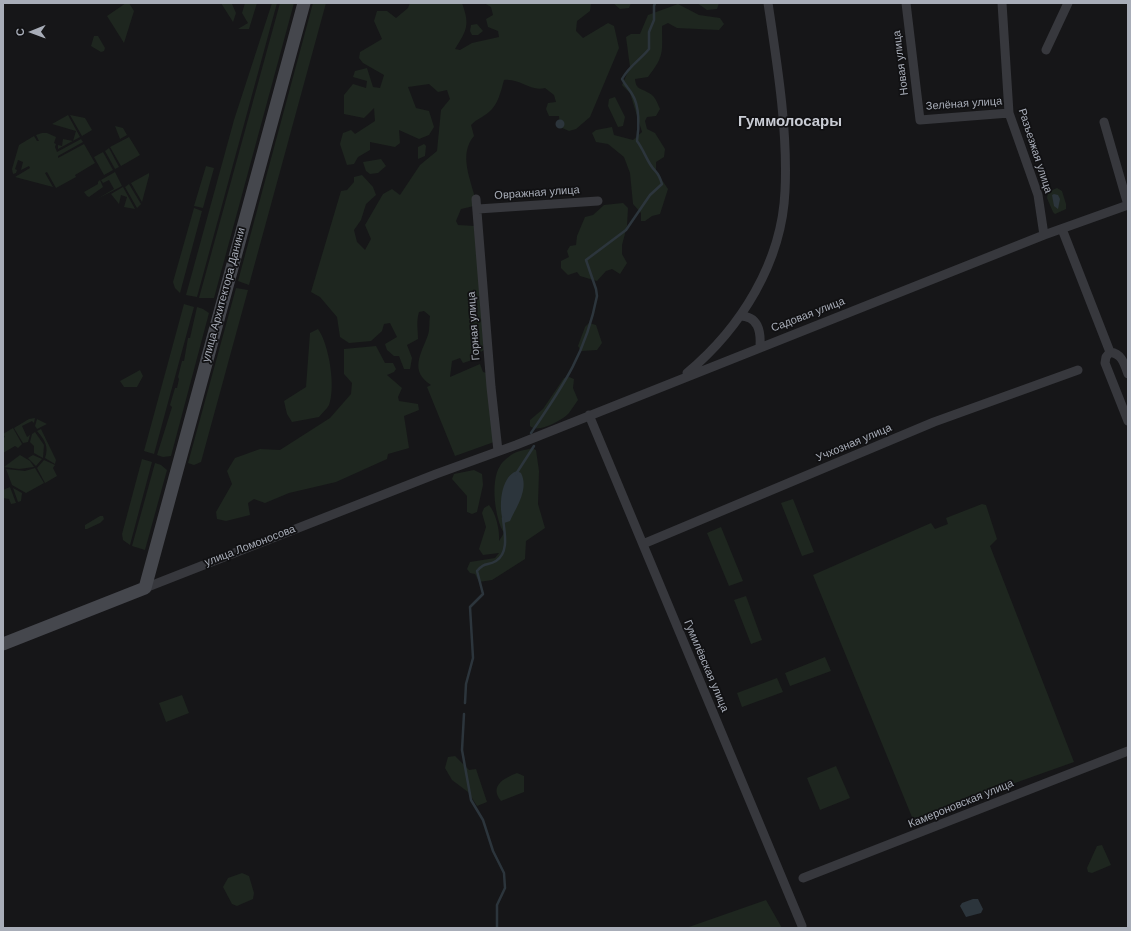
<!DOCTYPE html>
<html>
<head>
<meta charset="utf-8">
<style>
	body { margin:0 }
	#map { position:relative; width:1131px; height:931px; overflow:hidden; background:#161618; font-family:Helvetica,sans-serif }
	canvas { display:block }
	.frame { position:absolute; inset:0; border:4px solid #a8adb8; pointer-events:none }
	.north { position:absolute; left:12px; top:12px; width:40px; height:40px; -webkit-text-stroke:3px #111113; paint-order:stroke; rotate:269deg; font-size:11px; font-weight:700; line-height:16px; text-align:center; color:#a8adb8 }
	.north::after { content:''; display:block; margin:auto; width:14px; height:18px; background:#a8adb8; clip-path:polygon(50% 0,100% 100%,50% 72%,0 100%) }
</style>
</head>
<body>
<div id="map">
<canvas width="1131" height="931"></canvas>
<div class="frame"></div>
<div class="north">С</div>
</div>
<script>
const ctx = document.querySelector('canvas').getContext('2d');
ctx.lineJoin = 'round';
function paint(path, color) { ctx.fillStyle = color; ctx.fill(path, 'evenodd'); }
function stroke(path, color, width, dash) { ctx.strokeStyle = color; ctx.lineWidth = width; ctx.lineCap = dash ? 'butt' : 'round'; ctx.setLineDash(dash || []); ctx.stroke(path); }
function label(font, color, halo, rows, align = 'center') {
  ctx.font = font + ' Helvetica,sans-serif'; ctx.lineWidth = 3.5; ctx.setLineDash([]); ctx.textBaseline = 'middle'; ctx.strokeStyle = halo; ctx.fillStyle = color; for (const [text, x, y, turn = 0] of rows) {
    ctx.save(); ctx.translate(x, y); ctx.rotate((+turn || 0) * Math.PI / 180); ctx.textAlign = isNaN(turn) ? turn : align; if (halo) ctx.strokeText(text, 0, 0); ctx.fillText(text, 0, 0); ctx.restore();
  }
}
paint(new Path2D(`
	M126 3H129L134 11 124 43 107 16Z
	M221 3 232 4 236 13 233 22Z
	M245 3H257L249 29H238L248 23 242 13Z
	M272 3H277L197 297 186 295 234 120Z
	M280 3H294L214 298H199Z
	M313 3H326L249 285 238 281Z
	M410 3H462C470 25 467 30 455 49L460 50 472 43 499 37 498 31 488 27 486 19 493 15 491 7 484 3H591L590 11 577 21 576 31 583 38 608 23 614 26 619 48 590 117 576 129 569 131 560 127 559 116H549L546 109 548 103 556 102 554 95 545 88C530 92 520 78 504 80 501 91 498 105 489 112 482 118 478 118 471 125L474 136C458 155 471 179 476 202L474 206 461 209 456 221 458 225 475 226 484 350 477 354 475 359 463 363 460 358 452 361 450 377 480 364 483 372 487 373 494 442 455 456 427 387 431 385C409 371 421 354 428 335 430 329 429 322 430 316L424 311 419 312C416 323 418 328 418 339L407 345 412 358 410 369H404L399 356H394L387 350 385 344 397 337 390 323 384 324 382 331 371 341 349 343 340 337 337 317 320 297 311 292 341 191 347 190 354 182V177L362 175 373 187 376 195 366 204 361 220 354 230 357 242 365 250 371 239 365 225 383 194 392 189 400 195 420 165 437 151 441 110 450 99 447 90 438 92 429 84 408 87 416 108 429 111 434 127 429 135 419 139 399 130 400 143 395 147 370 142V150L358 157 354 164 347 165 340 144 343 133 351 130 355 134 375 121 374 108 364 118 344 114V95L353 84 366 88 367 81 353 77 355 71 367 68 373 87 380 88 384 75 363 63 359 58 360 52 382 39 374 21 377 11H387L396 18 408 8Z
	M613 3H631L629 8 620 9Z
	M697 3H719L717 9 707 10Z
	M678 4 699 15 720 18 724 24 719 30 677 28 668 23 662 26C662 52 665 55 648 77L635 79C636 90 641 88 649 93 656 97 657 103 660 109L656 116 647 117 645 121 647 129 655 133 665 149 664 157 656 162V171L668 189 660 214 652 216 645 221H641V213L633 204 630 173 624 157 608 144 596 142 592 133 596 130 612 127 614 135 633 140 642 132 630 93 622 85 630 67 626 37 631 34H640L648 15Z
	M477 24 483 31 478 35H472L470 31 471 25Z
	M94 36H98L105 48 104 51 101 52 91 46Z
	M615 97 625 117 623 126 618 127 608 106 609 99Z
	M68 115 80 137 58 149V145L62 146 63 139 73 141 76 131 52 124Z
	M70 115 85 118 92 130 82 136Z
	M115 126 123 128 127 135 120 139Z
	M42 133H47L56 137 54 143 56 144 55 147 57 152 81 139 83 142 58 156V158L84 144 95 163 75 175 76 177 56 188 47 172 45 173 53 187 15 177 30 168 29 166 21 170 23 162 18 160 15 169 17 170 16 173 13 174 12 169 19 145 34 136 37 141H39L36 135Z
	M129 137 140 155 121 166 110 147Z
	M424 144 426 146 425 156 418 159V147Z
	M109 148 119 167 115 169 105 151Z
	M103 152 113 170 104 175 94 157Z
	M381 159 386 166 378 173 370 174 366 171 363 162Z
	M206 166 214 168 203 208 194 206Z
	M115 172 122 186 97 199 114 189 109 180 103 183 101 180Z
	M149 173V176L142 202 131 183Z
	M100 180 103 187 89 197 87 196 84 192 98 184V182Z
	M129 184 141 204 137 208 125 187Z
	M123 187 135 209 124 207 127 197 121 195 119 204 111 194Z
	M1057 188 1062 191 1066 204V209L1055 214 1053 212 1047 198 1048 192Z
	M623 203 628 208 627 226 622 245V254L627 263 620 274 612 269 606 271 597 281 580 276 577 272 568 275 561 268V261L569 257 567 251 570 246 576 245 577 236 585 217 593 215 604 205Z
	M194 208 202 211 180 293 175 288 173 282Z
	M236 288 248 290 201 462 194 465 188 463Z
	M184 304 194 307 154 454 144 451Z
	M197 307 203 309 209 313 171 456 163 457 157 455 172 407 170 405 175 388H177L179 379 178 377 182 361H184L188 338H190Z
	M589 323 596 325 602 343 597 350 581 351 578 346 585 327Z
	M318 329C329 344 336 387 329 405 327 409 322 413 319 417L292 422 287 414 284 401 306 387 310 333Z
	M376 346 385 363H393L396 369 394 372 387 375 402 388 398 397 399 401 418 404 419 410 404 416 409 448 388 454 387 459 336 482 289 493 265 503 254 499 248 503 250 515 226 521 217 519 216 512 232 484 227 471 235 458 260 449 280 450 330 418 351 394 352 383 344 374V349Z
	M140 370 143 376 137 387H124L120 381Z
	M569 377 574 379 573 388 578 400C575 404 572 409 569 413 563 420 537 434 530 426V420L543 409 564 378Z
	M35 418 34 423 32 421 22 426 27 437 30 435 28 442 23 443 14 428 29 419Z
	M37 419 47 424 37 429 35 426Z
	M13 428 22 444 18 448 15 446 3 453V438L5 437 3 434Z
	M41 429 56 460 55 464 45 458C49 447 45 440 37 431Z
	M35 432 44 445 43 458 34 453V446L30 442 32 434Z
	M532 448 536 450 539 471 538 504 545 528 526 541 525 559 492 580 479 582 475 574 470 573 467 569 470 562 495 558 499 553 483 555 479 549 486 527 482 513 484 508 489 505C496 513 500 531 499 541L504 533C495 519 490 481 500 466 502 462 507 458 511 455 516 451 526 450 532 448Z
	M20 455 30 461 34 467 19 469 4 467Z
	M33 455 42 459 36 466 28 458Z
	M142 459 152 462 130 545 123 540 122 534Z
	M44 460 55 465 53 468 57 476 45 483 37 468Z
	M155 463 161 465 167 470 145 550 132 546Z
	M35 468 44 483 26 493 12 485 6 469 25 471Z
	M474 470 482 474 483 485 477 512 472 514 467 512V496L452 479 454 474Z
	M10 487 16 503 11 504 9 499 3 498V490Z
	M13 488 22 493 21 501 18 502Z
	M793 499 814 552 802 556 781 503Z
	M982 504 986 505 997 539 990 546 1074 762 967 800 914 822 813 575 931 523 935 529 948 524 946 518Z
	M100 516H103L104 519 100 523 87 529H85V525Z
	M721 527 743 581 729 586 707 533Z
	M746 596 762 640 751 644 734 600Z
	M825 657 831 671 790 686 785 673Z
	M777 678 783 692 742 707 737 693Z
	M182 695 189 713 166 722 159 703Z
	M455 756 469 770 476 769 487 802 477 806 468 792 452 780 445 768 448 757Z
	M836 766 850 798 820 810 807 778Z
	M517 773 524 776V792L501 801C489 786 504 778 517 773Z
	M1102 845 1111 865 1092 873 1088 872 1087 868 1097 846Z
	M242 873 249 876 254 893 253 899 237 906 232 904 223 887 228 878Z
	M766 900 782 928H686Z`), '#1e261f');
paint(new Path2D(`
	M555.5 124a4.5 4.5 0 1 1 9 0a4.5 4.5 0 1 1-9 0Z
	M1054 194 1058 195 1060 199 1058 209 1054 206 1052 195Z
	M517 471 521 473C529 489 517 506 510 521L504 523C498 510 500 476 517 471Z
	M973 899H978L983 909 981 913 966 917 960 906 962 903Z`), '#2c353c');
stroke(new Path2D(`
	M531 433C563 386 586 353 597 296L596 289 586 260 626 230 650 195 662 184C658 170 656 174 650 164 645 156 643 149 637 141 639 128 640 106 632 94 629 89 625 85 622 79 629 66 640 60 649 49V32L654 20V6L655 3
	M516 474 534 446
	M465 703 466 684 473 658 470 607 483 594 477 571C484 562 488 566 496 561 510 552 504 531 503 518
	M464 714 462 750 471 800 483 820 493 851 504 873 505 888 497 905V928`), '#2c353c', 2.5);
stroke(new Path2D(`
	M906 3 920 120 1009 113
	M1002 3 1009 113 1038 195 1044 235
	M1046 50 1068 3
	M1104 122 1128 205
	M476 199 491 387 498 451
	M478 209 598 201
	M1062 229 1110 352
	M740 316C758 316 761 331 760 346
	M1110 352 1106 357 1105 363 1128 421
	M1110 352C1122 354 1124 363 1128 374
	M687 373C741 328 782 262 785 191 788 130 777 63 768 3
	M589 415 802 926
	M643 544 934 422 1078 370
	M145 588 436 474 516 445 1044 235 1128 205
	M803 878 1128 751`), '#37383d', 9);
stroke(new Path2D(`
	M3 644 145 588 304 3`), '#45474d', 13);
label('11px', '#a8adb8', '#111113', [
	["Новая улица",901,63,-97],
	["Зелёная улица",964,104,-4],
	["Разъезжая улица",1035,151,72],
	["Овражная улица",537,193,-4],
	["улица Архитектора Данини",224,295,-75],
	["Садовая улица",808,315,-21],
	["Горная улица",474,326,-94],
	["Учхозная улица",854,443,-23],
	["улица Ломоносова",250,546,-21],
	["Гумилёвская улица",706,666,67],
	["Камероновская улица",961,804,-22]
]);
label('bold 15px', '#c9ccd4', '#111113', [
	["Гуммолосары",790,122]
]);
</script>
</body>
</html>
